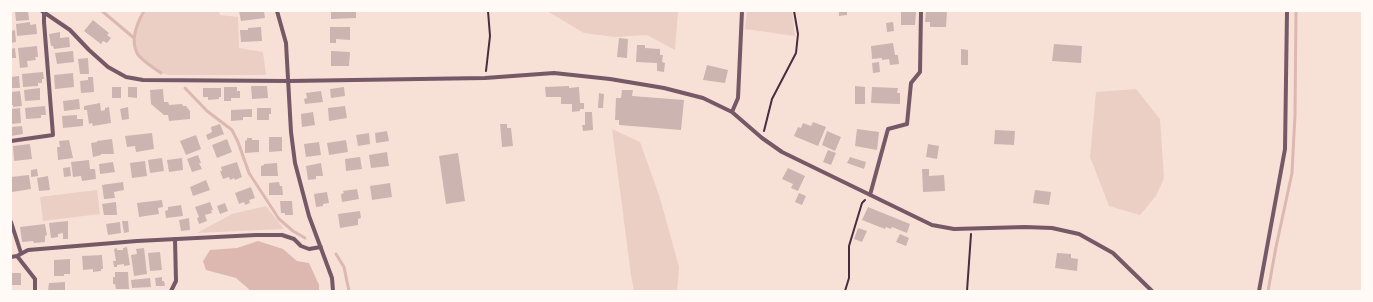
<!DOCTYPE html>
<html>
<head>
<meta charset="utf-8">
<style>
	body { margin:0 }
	#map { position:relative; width:1373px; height:302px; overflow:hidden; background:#f7e1d7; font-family:"PT Serif",serif }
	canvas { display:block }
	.frame { position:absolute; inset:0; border:12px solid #fffaf5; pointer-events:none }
</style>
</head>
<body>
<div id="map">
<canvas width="1373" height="302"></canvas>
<div class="frame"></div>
</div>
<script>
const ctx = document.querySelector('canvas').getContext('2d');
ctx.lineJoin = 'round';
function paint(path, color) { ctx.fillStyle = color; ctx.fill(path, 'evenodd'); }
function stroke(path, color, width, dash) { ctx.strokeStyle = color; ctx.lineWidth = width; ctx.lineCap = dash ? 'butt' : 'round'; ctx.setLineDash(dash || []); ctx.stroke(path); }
paint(new Path2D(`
	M144 11H219L220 15 238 17 239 48 263 52 266 75H169L161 73 137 54 134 38 138 22Z
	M547 11H678L675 50 647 35 615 37 584 33Z
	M747 11H792L795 36 745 29Z
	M1136 89 1160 119 1164 178 1156 196 1140 215 1109 206 1090 157 1096 92Z
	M612 129 640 142 660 198 679 267 677 291H634L631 275Z
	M97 190 100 214 43 221 40 197Z
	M266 206 284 229 197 233 232 214Z`), '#ebcfc5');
paint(new Path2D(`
	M258 241 283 249 297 261 309 263 319 285V291H251L236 278 206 270 203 261 210 250 237 248Z`), '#dcb8b0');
stroke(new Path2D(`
	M102 11 134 38
	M144 11C137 23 130 39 137 53 140 59 155 69 161 73
	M185 88 207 111 232 130 238 142 249 173 279 219 293 231 305 238
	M336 254 344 267 349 291
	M1268 291 1276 247 1292 173 1295 115 1296 11`), '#dcb8b0', 3);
paint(new Path2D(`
	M15 11H28L29 20 16 21Z
	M239 11H264L265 18 241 21Z
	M331 11H356V18L331 19Z
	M839 11H847V15L839 16Z
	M926 11H947L946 27H930V22H925Z
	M901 12H916L915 25H901Z
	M93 20 109 33 107 35 111 38 107 43 103 41 101 44 84 31Z
	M30 22V25L36 24 37 34 17 36 16 24Z
	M893 22 894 31 887 32 886 23Z
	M261 27 262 41 241 42 240 30H248V28Z
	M330 27H350V40L336 39V43H330Z
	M15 30 16 42 11 43V31Z
	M60 32V38L69 37 70 47 54 49 53 46H51L49 34Z
	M619 38 628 39 627 58 617 57Z
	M893 43 895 55H898L899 64 890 65 889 59 882 60V58L872 59 871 46Z
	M1054 44 1082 46 1081 63 1052 61Z
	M637 45H645V48L660 49V55H663L662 62 665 63 664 72 657 71V63L636 62Z
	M37 46 38 57H35L36 60 27 61 28 67 20 68 18 48Z
	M15 48 16 58H11V49Z
	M961 49 968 50V65H961Z
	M73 51 74 62 57 64 55 53Z
	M331 51 350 52 349 66H331Z
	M88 58 89 74H80L78 59Z
	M879 62 880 72 873 73 872 63Z
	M707 65 728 70 725 83 703 80Z
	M43 72 44 79H42V83H38V86L23 87 22 74Z
	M73 73 74 87 55 89 54 75Z
	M19 76 20 88H11V77Z
	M88 77H93L94 92 81 93 80 81 88 80Z
	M251 86H267L268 98 252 99Z
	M569 86V88L579 87 580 103H584V109H580V111L572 112V104H561V97H546L545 87Z
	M855 86 865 87V104H855Z
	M112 87H121V98H112Z
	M128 87H137V98L128 97Z
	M224 87H237V91H240V98H231V101H224Z
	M344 87 345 96 331 98 330 89Z
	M872 87 898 88 897 93H900V104L871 103Z
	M40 88V100L25 101 24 90Z
	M203 88H221V97H219V99L208 100V97H203Z
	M163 89 164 102H168L169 105 182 104 183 106H186L190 111V119L169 121 168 115H164L151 104 150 90Z
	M622 90H633L632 96 684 100 681 130 619 125V120H615L616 98H621Z
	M20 91 22 106 13 107V105H11V92Z
	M321 91 323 102 305 104 304 99 307 98 306 93Z
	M599 93 604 94 603 108H598Z
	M79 99 80 109 64 111 63 101Z
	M100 103 101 111 105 110V108L109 107 111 123 93 126 92 123 89 124 87 110H84V106Z
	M45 106 46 115H41V118L26 119 25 108Z
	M345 106 347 118 329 121 328 108Z
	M128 107 129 119 122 120 120 109Z
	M20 108 21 123 11 124V109Z
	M257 108H271V114H269V120H257Z
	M252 109V117H243V120L231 121V110Z
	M313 112 315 125 302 127 301 114Z
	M585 112H592L593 130 583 131 582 125H585Z
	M77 115V119H83V126L63 128 62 116Z
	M813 122 826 127 818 146 794 136 798 127 801 128 803 123 811 126Z
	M220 124 224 134 208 140 206 135 212 132 211 127Z
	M500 124H507V128H511L513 146 502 147Z
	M22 126 23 134 11 136V127Z
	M857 129 879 132 877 150 855 146Z
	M995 130 1015 131 1014 145 994 144Z
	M387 131 389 141 376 143 375 133Z
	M827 131 841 137 835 151 822 145Z
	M152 133 154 149 136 152 135 146 127 147 125 136Z
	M369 133 370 144 358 146 356 135Z
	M196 135 201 149 186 155 180 141Z
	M269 137H282V151L269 152Z
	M247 138H252V140H259V152L245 153V141L247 140Z
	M112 139 114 154H101V155L93 157 91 143 97 142V141Z
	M227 139 232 152 217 158 212 145Z
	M69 140 73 158 58 160 57 147H60L59 141Z
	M346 140 348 152 329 155 327 143Z
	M319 142 321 155 306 157 304 144Z
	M30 144 32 159 14 161 13 146Z
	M928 144 939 146 937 159 926 157Z
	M828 150 836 153 831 165 823 162Z
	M387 152 389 166 371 168 369 155Z
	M458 153 465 201 446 204 439 156Z
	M198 155 201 163H199L202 169 192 172 187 159Z
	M360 157 362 169 346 171 345 159Z
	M850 157 866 162 864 169 847 163Z
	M162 158 164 171 150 173 148 160Z
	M182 158 183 170 169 172 167 160Z
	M89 160 90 169H95L96 179 82 181 81 176 73 177 71 162Z
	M145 161 147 176 132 178 130 163Z
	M113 162 115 172 100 174 99 164Z
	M237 162 242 177 235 180 234 178 230 180 229 177 223 179 220 171H222L221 167Z
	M277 163 278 176H261V166L264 165V164Z
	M321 163 323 176H316V179L308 180 306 166Z
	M70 167 71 176 64 177 63 168Z
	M788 168 805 176 798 191 791 188 793 184 782 179Z
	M37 169 38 176 31 177V170Z
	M922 169H929V176L944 175 945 191 923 192Z
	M29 175 31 189 12 192 11 177Z
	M48 176 50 190 39 191 37 178Z
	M206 180 210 190 193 196 190 187Z
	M123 182 124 190 114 192 115 198 104 199 102 185Z
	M279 182 280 186H282L283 195H269V183Z
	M390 183 392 197 372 200 370 186Z
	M251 187 255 198 249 200 250 203 245 205 244 202 239 204 235 193Z
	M357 189 359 199 342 202 341 194 344 193 343 191Z
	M1035 190 1051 192 1049 205 1033 203Z
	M327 192 329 203 323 204V206L316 207 314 194Z
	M799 193 806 196 802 205 795 202Z
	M162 200 163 207 158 208 159 214 139 217 137 203Z
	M280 201H292L293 215H285V213H281Z
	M116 202 117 215H104L102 204Z
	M210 202 213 210H211L212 213 205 215 207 221 199 224 197 218 199 217 195 207Z
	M225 203 228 211 220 214 217 206Z
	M181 205 183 216 166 218 165 211 168 210V207Z
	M868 207 910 224 907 233 892 227 891 229 886 227 885 229 862 220Z
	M360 211 361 218 358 219V225L340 228 338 214Z
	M189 218 190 230 181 231 179 220Z
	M68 221V239H63V233L58 234V237L51 238 49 223Z
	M122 221H128L129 232 124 233Z
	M120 222 121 233 108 235 106 224Z
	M45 224 47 235 45 236V242L34 243 33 241 22 242 20 227Z
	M858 228 867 231 862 242 854 239Z
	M900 234 909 238 906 246 896 242Z
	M127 247 130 265 124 266V264L117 265V267H114L113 261H116L114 249 117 248V250H123V248Z
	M144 248 147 274 134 276 131 255 137 254 136 249Z
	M160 252 162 270 150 271 148 253Z
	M1057 253 1071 254V258L1078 259 1077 271 1055 268Z
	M102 255 103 269H101V271L93 272V269L83 270 82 256Z
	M70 259V274H64V276H54V260Z
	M115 272H128L129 289H116L115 284H113V277H115Z
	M11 273H21V285H11Z
	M162 277V281H164L165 286H156L155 278Z
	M150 278 151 287 132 288 131 280Z
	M65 282V291H48L49 283Z`), '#ccb4b1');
stroke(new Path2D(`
	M486 71 490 36 488 11
	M764 131 772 99 796 53 798 34 794 11
	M845 291 849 278V246L862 203 865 200
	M967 291 971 234`), '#4a2c40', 2);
stroke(new Path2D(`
	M42 11 70 30 89 50 108 67 126 77 143 80 289 81 485 78 554 73 610 79 664 88 703 98 732 112 762 138 782 152 932 225 954 229 1025 227 1052 228 1079 234 1113 253 1152 291
	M277 11 286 43 291 132 295 163 309 216 332 278 333 291
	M732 112 738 98 742 11
	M11 141 53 135 44 22V13
	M870 195 888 129 907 124 911 83 920 72 921 11
	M11 222 21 253
	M17 256 35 279V291
	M11 257 17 256 28 250 137 241 256 235H282L294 239 301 246 309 249 321 247
	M171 291 176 281 175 239
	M1259 291 1285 149 1287 11`), '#755966', 4);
</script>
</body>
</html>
